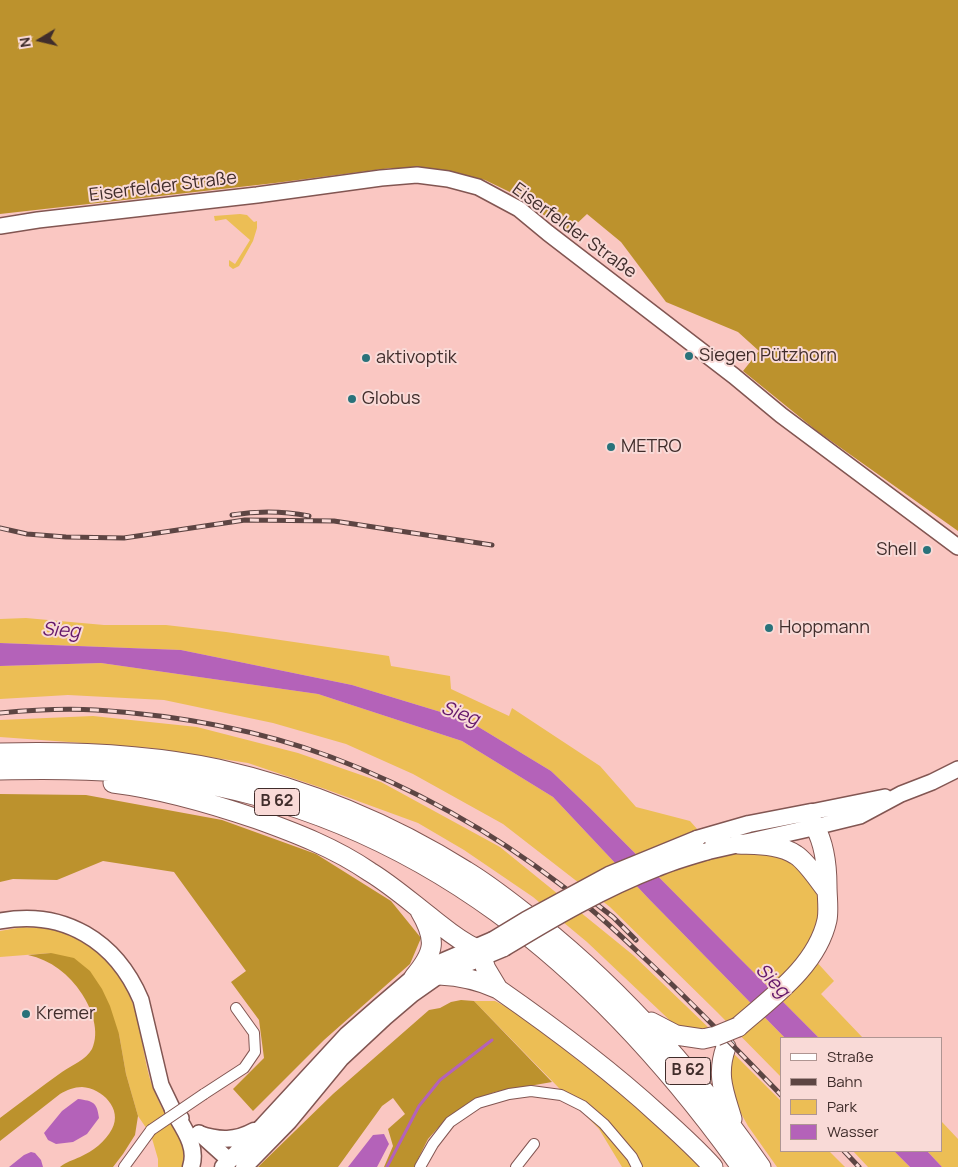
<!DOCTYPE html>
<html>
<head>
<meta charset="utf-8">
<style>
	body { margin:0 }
	#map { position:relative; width:958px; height:1167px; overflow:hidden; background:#fac7c2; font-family:Manrope,sans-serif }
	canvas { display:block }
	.legend { position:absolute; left:780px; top:1037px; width:162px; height:115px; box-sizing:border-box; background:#f9dad7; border:1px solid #af9592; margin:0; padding:6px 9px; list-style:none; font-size:15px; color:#402d2b }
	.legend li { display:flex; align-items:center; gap:10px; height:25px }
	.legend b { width:25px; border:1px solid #af9592 }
	.north { position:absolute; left:15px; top:15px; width:50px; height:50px; -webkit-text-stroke:4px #f9dad7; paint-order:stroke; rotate:261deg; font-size:14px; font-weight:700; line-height:20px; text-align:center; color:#402d2b }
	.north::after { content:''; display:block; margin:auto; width:18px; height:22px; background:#402d2b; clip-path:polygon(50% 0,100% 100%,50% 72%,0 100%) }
</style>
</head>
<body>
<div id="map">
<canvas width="958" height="1167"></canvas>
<ul class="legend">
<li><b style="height:6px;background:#fff"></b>Straße</li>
<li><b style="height:6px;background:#5d4543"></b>Bahn</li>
<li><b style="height:14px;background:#ecbe55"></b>Park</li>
<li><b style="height:14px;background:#b462b9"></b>Wasser</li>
</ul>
<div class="north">N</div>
</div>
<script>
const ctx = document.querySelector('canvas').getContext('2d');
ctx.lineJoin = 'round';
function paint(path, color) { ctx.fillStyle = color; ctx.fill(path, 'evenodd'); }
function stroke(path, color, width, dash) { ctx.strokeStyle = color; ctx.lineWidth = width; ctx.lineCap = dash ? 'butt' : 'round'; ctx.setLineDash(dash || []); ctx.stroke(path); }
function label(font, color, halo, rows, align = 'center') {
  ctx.font = font + ' Manrope,sans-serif'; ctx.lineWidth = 4; ctx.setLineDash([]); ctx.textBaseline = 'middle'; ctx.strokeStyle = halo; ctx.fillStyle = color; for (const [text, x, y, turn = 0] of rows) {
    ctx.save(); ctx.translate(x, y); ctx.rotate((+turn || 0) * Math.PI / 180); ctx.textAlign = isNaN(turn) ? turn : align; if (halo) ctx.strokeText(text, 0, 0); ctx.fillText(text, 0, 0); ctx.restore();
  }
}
paint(new Path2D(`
	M240 214 247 215 254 222 257 221V228L253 241 239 266 233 269 229 266V260L235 264 250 240 226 219 215 221 214 216Z
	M26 618 104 625H166L226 632 389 656 391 666 450 676 451 689 509 716 512 708 600 766 636 807 690 821 721 856 757 850 786 855 815 885 819 906 817 924 809 940 804 948 834 981 821 994 863 1038H819L590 808 551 771 467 720 352 685 181 650 0 643V619Z
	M101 663 318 694 462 741 553 797 648 898 785 1038H782V1078L717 1012 610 907 503 824 413 774 346 744 273 723 164 700 68 695 0 699V666Z
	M93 716 197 727 298 753 381 782 500 847 633 955 710 1029H679L587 942 533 897 464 850 418 823 325 789 248 763 151 748 0 737V720Z
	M23 927C29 928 36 927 42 928 88 934 124 970 136 1013 143 1038 144 1064 153 1088 158 1099 163 1112 170 1122 175 1128 181 1133 184 1140 187 1148 185 1159 185 1167H158V1159L151 1135 138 1116 126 1074 119 1034 51 953 0 957V931Z
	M474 1001H495L524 1016 575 1058 637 1104 703 1167H622L599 1129Z
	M734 1054 782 1102V1151H829L845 1167H777L748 1126 733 1099 729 1071Z
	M942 1122 958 1139V1167H942L927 1151H942Z
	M853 1151H894L910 1167H868Z`), '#ecbe55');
paint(new Path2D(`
	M0 0H958V531L817 431 743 371 759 351 738 332 666 302 621 242 587 214 568 232 514 194 485 180 436 169 391 168 275 183 0 214Z
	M0 794 86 795 222 820 316 854 391 901 421 938 410 964 324 1040 253 1111 233 1089 264 1058 259 1020 231 982 246 971 174 872 103 861 57 880 13 879 0 882Z
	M51 953 74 958 90 971 102 989 110 1006 119 1034 126 1074 138 1116 135 1135 123 1154 113 1167H60C66 1162 73 1160 80 1157 93 1151 105 1142 112 1129 123 1109 102 1088 82 1087 74 1087 67 1090 60 1094L0 1141V1118C21 1102 41 1087 62 1072 72 1065 86 1060 92 1049 100 1032 92 1009 82 994 69 974 51 960 28 955Z
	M461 1000 474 1001 552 1082 495 1092 473 1100 446 1119 428 1139 414 1167H384L393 1146 388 1129 405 1114 393 1098 382 1106 338 1167H258L333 1094 429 1010 440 1008 451 1002Z`), '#bc922d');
paint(new Path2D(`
	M0 643 181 650 352 685 467 720 551 771 590 808 819 1038H785L648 898 553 797 462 741 318 694 101 663 0 666Z
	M78 1099C93 1101 97 1102 99 1118L87 1134 73 1142 56 1144 48 1140 44 1133 62 1111Z
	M384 1134 389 1144 377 1167H348L373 1135Z
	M894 1151H927L942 1167H910Z
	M31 1152 35 1153 41 1160 43 1167H9L24 1155Z`), '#b462b9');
stroke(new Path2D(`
	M387 1167 419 1106 440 1080 492 1040`), '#b462b9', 3);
const street = new Path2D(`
	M204 1094 244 1068 255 1052 254 1033 236 1008
	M124 1167 151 1130
	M420 1167 433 1144 450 1122 478 1103 509 1094 531 1091 561 1095 583 1106 604 1124 632 1157 637 1167
	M516 1167 534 1144`);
const secondary = new Path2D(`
	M0 226 38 220 257 195 381 178 417 175 448 179 478 187 519 209 548 233 734 376 781 415 958 547
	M811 812 885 797
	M815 827 860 816 901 794 932 782 958 769
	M0 921C64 909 116 941 141 1000L161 1085 173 1110 181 1118
	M199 1133 229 1160`);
const primary = new Path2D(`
	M697 839 749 824 811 812 815 827 708 851
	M173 1110C183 1128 198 1146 191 1167
	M199 1134C219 1141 236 1141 254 1131
	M223 1167 263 1126 347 1035 379 1007 414 977 439 963 493 940
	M244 1167 289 1121 341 1058 385 1017 412 994 439 975 504 948`);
const highway = new Path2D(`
	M0 753C73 751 147 754 218 769 306 789 390 823 466 871 486 883 504 897 522 911 615 982 694 1071 761 1167
	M0 770C58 769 115 769 172 778 421 815 599 969 741 1167
	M113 783C162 789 210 803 257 819 296 833 335 848 370 872 393 886 413 904 434 920 448 931 458 940 475 948
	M738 844C757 845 780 844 796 855 807 862 819 881 827 891
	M482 958 486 969 498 989
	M439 975C460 976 479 980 498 989 554 1028 608 1068 658 1114 677 1131 696 1148 713 1167
	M414 977C435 952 437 940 420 911
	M651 1022 676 1035 703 1039 716 1036
	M738 1027C771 998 817 966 827 920 829 910 827 897 827 886 827 865 825 845 815 827
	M726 1047C716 1075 724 1092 732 1119`);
stroke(street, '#825652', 12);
stroke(secondary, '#825652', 18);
stroke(primary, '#825652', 19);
stroke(highway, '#825652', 21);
stroke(street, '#fff', 10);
stroke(secondary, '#fff', 15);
stroke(primary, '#fff', 16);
stroke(highway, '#fff', 19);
const rail = new Path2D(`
	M232 515C257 511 283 511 309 516
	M0 528 27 534 66 537 124 538 245 520 334 521 492 545
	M0 713C31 710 64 708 96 710 175 715 256 729 331 757 414 788 492 832 561 885 589 906 615 930 640 954 689 999 735 1048 782 1096
	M595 903 613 917 636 940
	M844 1151 859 1167`);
stroke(rail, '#5d4543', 5);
stroke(rail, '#f9dad7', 3, [9]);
const streetBridge = new Path2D(`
	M151 1130 204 1094`);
const primaryBridge = new Path2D(`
	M493 940 526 920 609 875 697 839
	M504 948C553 918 603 889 657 868 673 861 691 856 708 851`);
const highwayBridge = new Path2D(`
	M716 1036 738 1027`);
stroke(streetBridge, '#825652', 12, []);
stroke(primaryBridge, '#825652', 19, []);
stroke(highwayBridge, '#825652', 21, []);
stroke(streetBridge, '#fff', 10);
stroke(primaryBridge, '#fff', 16);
stroke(highwayBridge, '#fff', 19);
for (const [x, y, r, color] of [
	[689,356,5,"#29727a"],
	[366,358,5,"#29727a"],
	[352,399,5,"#29727a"],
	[611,447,5,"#29727a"],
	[927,550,5,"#29727a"],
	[769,628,5,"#29727a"],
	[26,1014,5,"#29727a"]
]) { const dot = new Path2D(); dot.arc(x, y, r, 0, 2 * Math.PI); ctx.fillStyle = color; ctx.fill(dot); stroke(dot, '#f9dad7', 2); }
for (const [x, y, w] of [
	[277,802,45],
	[688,1071,45]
]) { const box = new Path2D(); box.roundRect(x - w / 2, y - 13.5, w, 27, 4); ctx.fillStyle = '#f9dad7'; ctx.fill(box); stroke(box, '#402d2b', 1); }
label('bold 16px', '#402d2b', null, [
	["B 62",277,802],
	["B 62",688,1071]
]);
label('18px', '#402d2b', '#f9dad7', [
	["Eiserfelder Straße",163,187,-7],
	["Eiserfelder Straße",574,231,36]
]);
label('18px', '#402d2b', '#f9dad7', [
	["Siegen Pützhorn",699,356],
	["aktivoptik",376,358],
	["Globus",362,399],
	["METRO",621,447],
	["Shell",917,550,"right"],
	["Hoppmann",779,628],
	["Kremer",36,1014]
], 'left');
label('italic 19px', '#64176a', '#f9dad7', [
	["Sieg",61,631,4],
	["Sieg",460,714,20],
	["Sieg",772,981,46]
]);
</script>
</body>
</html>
